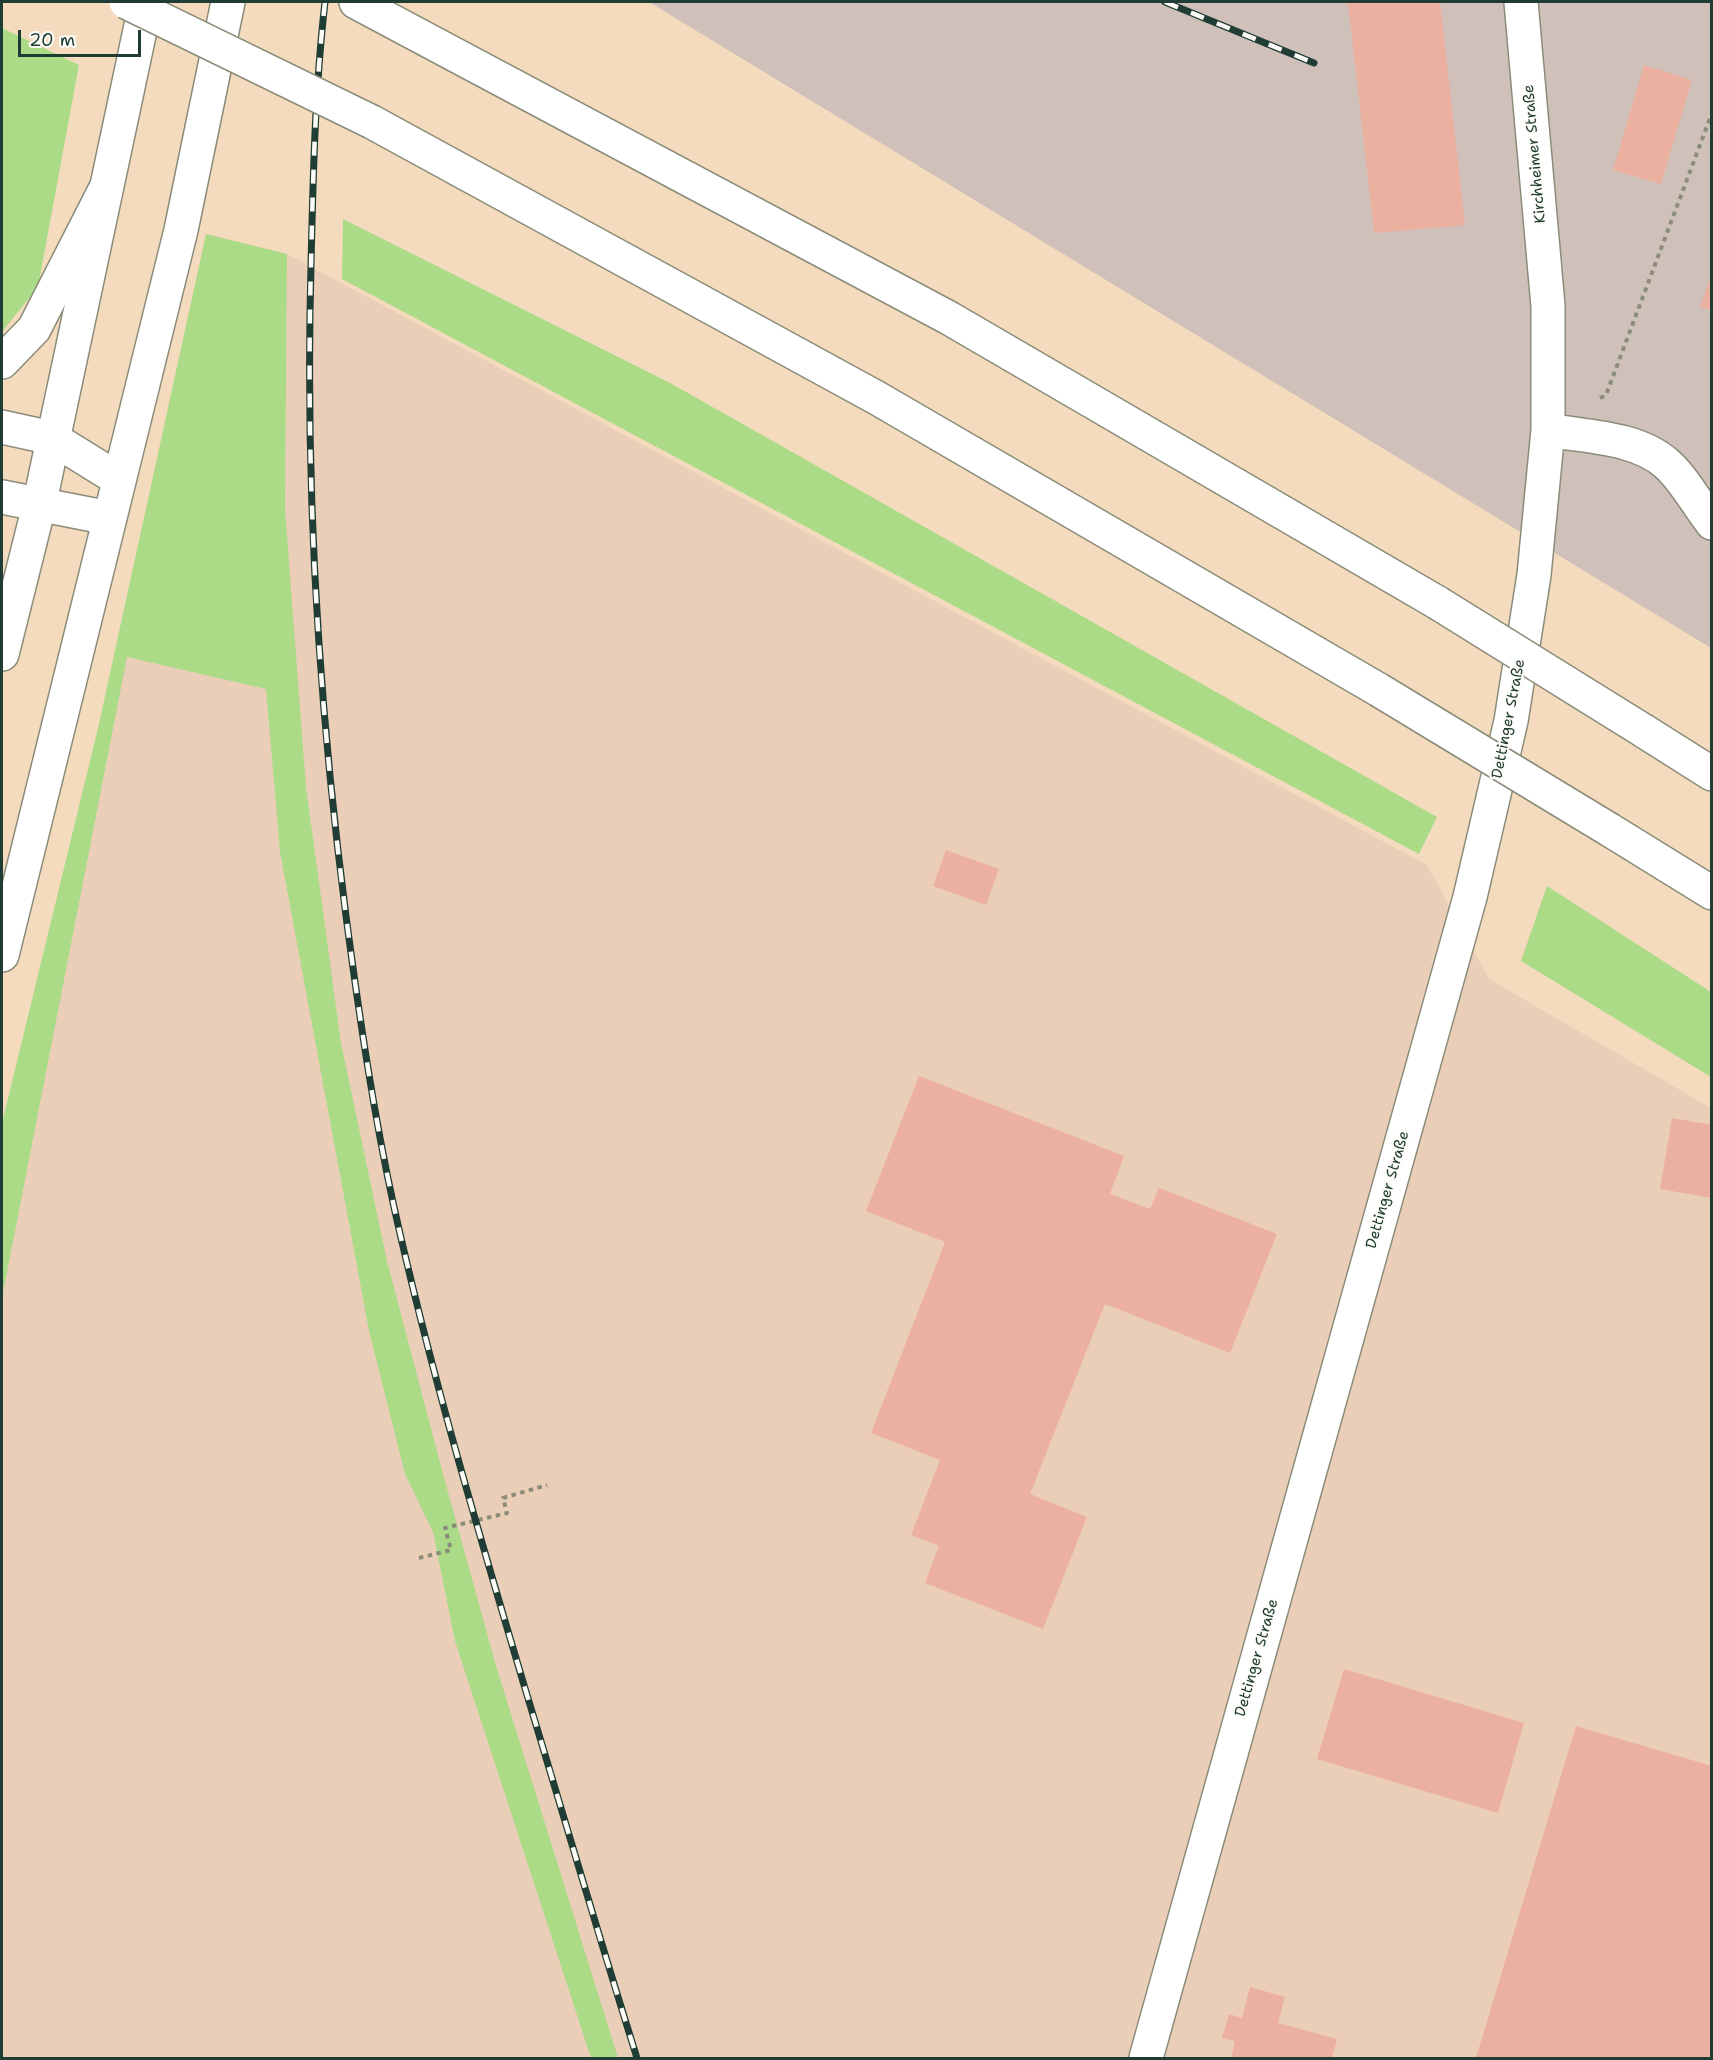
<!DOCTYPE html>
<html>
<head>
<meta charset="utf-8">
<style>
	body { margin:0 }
	#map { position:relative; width:1713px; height:2060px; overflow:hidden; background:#f4dbbe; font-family:"Shantell Sans",sans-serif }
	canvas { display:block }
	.frame { position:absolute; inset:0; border:3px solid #1f3d34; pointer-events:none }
	.scale { position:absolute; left:18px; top:30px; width:123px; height:27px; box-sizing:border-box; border:3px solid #1f3d34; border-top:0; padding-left:8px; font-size:18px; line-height:21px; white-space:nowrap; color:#1f3d34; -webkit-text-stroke:4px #fdfcf7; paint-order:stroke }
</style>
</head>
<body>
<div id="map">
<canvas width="1713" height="2060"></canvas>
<div class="frame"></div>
<div class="scale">20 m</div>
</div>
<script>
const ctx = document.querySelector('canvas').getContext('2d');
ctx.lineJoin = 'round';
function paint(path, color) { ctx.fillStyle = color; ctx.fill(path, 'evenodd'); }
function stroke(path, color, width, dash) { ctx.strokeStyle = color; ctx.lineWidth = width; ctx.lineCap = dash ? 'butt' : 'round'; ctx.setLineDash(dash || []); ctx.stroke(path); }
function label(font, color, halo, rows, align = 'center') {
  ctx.font = font + ' "Shantell Sans",sans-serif'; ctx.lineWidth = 4.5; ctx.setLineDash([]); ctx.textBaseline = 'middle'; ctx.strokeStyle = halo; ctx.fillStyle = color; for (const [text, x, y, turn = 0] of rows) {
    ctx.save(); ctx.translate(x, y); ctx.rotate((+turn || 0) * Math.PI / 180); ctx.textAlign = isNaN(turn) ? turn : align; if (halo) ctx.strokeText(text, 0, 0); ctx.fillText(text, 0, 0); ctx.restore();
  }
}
paint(new Path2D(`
	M206 234 287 254 1427 865 1489 979 1711 1108V2058H2V1264Z`), '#eaceb8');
paint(new Path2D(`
	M649 2H1711V648Z`), '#cfc0ba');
paint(new Path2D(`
	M2 28 79 65 38 287 2 332Z
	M343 219 672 384 1437 817 1419 854 342 279Z
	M206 234 287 254 285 509 306 787 341 1043 387 1261 443 1474 497 1669 618 2058H591L455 1641 433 1532 405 1474 369 1331 280 852 266 689 127 657 2 1298V1123L98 728Z
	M1547 886 1711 992V1077L1521 961Z`), '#acdb88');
paint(new Path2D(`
	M1348 2H1440L1465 225 1374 233Z
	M1644 65 1692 80 1661 184 1613 170Z
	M1712 273V310L1700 307Z
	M946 850 999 869 986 905 933 886Z
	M919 1076 1124 1156 1110 1194 1150 1209 1159 1188 1277 1234 1230 1353 1105 1304 1030 1494 1087 1517 1043 1629 925 1583 939 1546 911 1535 940 1460 871 1433 945 1242 866 1211Z
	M1672 1118 1712 1125V1198L1660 1189Z
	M1344 1669 1524 1723 1498 1813 1317 1759Z
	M1576 1726 1712 1766V2058H1476Z
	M1250 1987 1285 1997 1278 2023 1337 2039 1332 2058H1231L1235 2041 1222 2038 1229 2014 1242 2018Z`), '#ecb0a0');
const minor = new Path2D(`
	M1548 430C1587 437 1637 437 1667 464 1684 479 1697 504 1712 523
	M1146 2058 1470 897 1511 721 1534 575 1548 430V306L1521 2`);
const major = new Path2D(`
	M2 654 39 506 146 2
	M2 955 181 230 228 2`);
const highway = new Path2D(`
	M356 2 949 318 1438 603
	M372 122 877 398 1379 690
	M2 362 34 329 105 190
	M2 427 52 438 118 479
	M2 497 109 518
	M1644 731 1712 774
	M1610 830 1712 893`);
stroke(minor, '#8a8c79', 36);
stroke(major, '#8a8c79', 36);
stroke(highway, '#8a8c79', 36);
stroke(new Path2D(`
	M1600 398 1606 395 1712 113
	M419 1558 451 1550 445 1528 507 1513 503 1498 547 1485`), '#8a8c79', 4, [4.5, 4.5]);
stroke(minor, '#fff', 33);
stroke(major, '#fff', 33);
stroke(highway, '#fff', 33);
const rail = new Path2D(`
	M325 2C315 89 313 177 311 265 305 483 318 700 346 916 359 1014 373 1111 394 1207 430 1369 477 1527 524 1685 562 1810 598 1934 637 2058
	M1165 2 1314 63`);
stroke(rail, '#1f3d34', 7);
stroke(rail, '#fdfcf7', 4.5, [14]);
const highwayBridge = new Path2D(`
	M126 2 372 122
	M1438 603 1644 731
	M1379 690 1610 830`);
stroke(highwayBridge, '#8a8c79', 36, []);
stroke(highwayBridge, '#fff', 33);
label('15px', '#1f3d34', '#fdfcf7', [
	["Kirchheimer Straße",1535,154,-95],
	["Dettinger Straße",1509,719,-79],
	["Dettinger Straße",1388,1190,-74],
	["Dettinger Straße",1257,1658,-74]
]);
</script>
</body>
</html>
